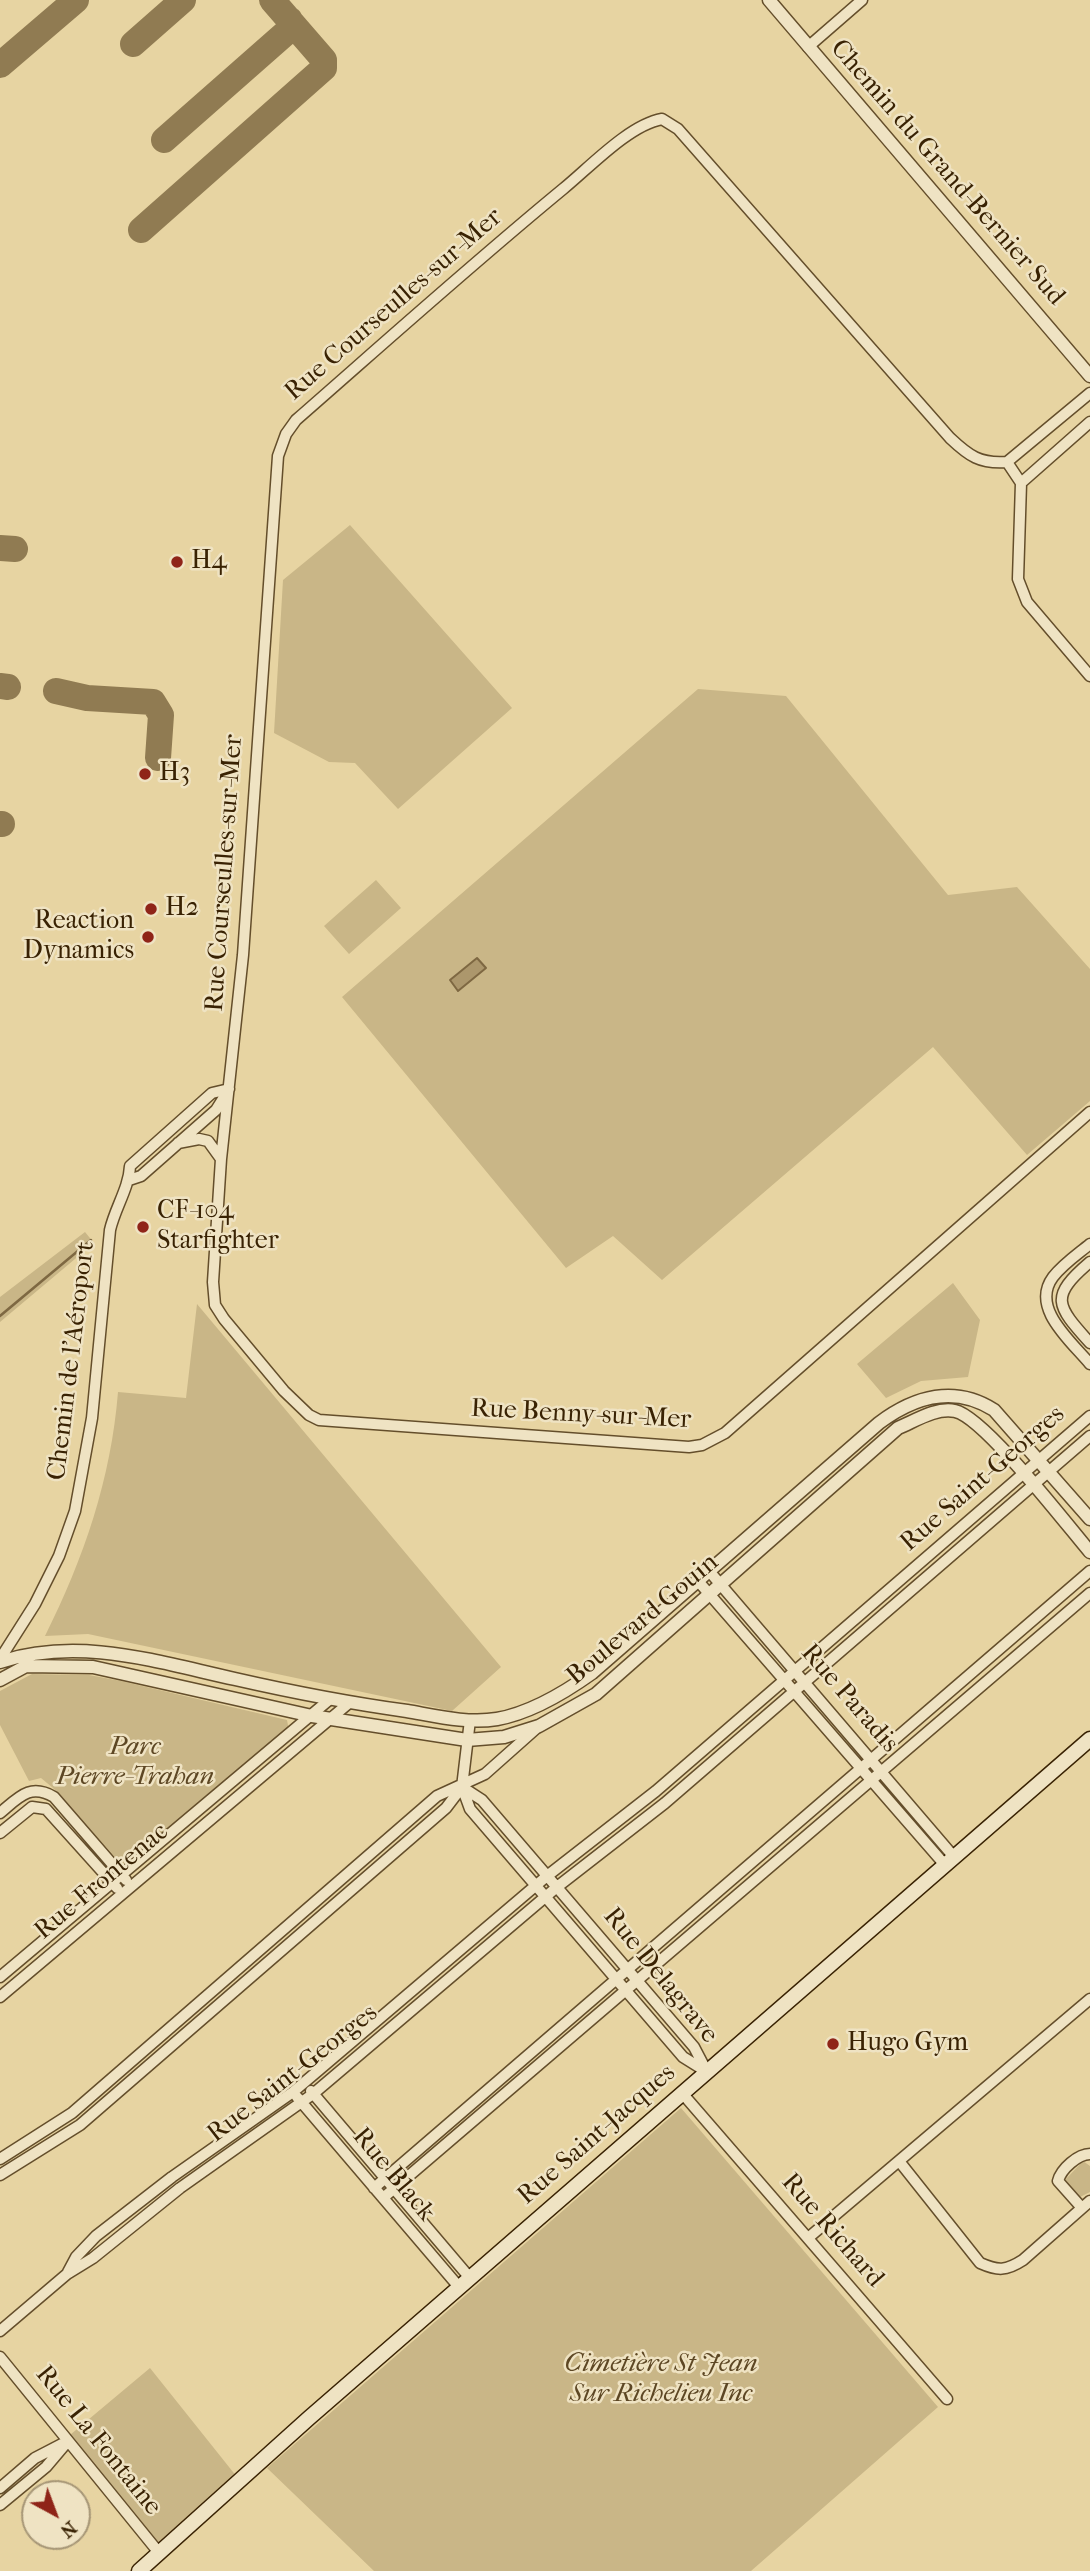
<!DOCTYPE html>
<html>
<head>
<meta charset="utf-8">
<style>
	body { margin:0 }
	#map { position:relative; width:1090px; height:2571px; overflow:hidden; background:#e7d4a2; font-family:"IM FELL French Canon",serif }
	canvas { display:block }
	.north { position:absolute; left:21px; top:2480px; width:70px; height:70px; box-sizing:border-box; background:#efe3c3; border:2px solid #a69676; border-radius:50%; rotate:139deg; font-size:19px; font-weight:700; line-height:28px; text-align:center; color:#392203 }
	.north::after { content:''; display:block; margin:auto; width:24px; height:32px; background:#8f2418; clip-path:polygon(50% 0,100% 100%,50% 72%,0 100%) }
</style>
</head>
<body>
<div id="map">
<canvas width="1090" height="2571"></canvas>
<div class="north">N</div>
</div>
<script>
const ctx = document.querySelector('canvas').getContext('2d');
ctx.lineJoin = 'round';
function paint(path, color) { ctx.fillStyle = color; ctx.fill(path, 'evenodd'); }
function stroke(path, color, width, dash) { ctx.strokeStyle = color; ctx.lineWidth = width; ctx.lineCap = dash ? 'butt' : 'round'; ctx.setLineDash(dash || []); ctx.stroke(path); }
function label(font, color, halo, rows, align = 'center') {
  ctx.font = font + ' "IM FELL French Canon",serif'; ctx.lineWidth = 5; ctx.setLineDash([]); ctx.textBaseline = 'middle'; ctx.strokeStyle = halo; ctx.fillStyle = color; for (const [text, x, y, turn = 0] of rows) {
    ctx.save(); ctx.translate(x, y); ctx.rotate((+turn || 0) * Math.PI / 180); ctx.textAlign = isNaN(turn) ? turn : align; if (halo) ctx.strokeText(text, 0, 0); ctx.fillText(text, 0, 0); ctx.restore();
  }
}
paint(new Path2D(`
	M350 525 512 708 398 809 355 763 329 762 274 733 283 580Z
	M698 689 786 696 948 895 1017 887 1090 969V1101L1027 1155 933 1047 662 1280 613 1236 566 1268 342 997Z
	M376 880 401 908 349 954 324 926Z
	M85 1232 94 1243 0 1322V1297Z
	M953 1283 980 1320 968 1377 921 1381 886 1398 857 1364Z
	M197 1304 501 1667 452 1711 88 1634 45 1636C84 1558 111 1479 118 1392L186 1398Z
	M32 1674 89 1675 121 1681 287 1720 290 1736 125 1868 53 1788 41 1778 29 1781 0 1725V1691Z
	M681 2108 938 2407 751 2571H374L267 2468Z
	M1083 2161 1090 2166V2192L1080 2197 1065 2180Z
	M150 2368 237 2477 158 2548 64 2440Z`), '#c9b687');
const water = new Path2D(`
	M477 958 486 968 458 991 450 980Z`);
paint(water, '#ac976c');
stroke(water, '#7e6842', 2);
stroke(new Path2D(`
	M0 1316 91 1240`), '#7e6842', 2.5);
stroke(new Path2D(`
	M133 44 183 0
	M0 65 76 0
	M164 140 289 30 290 20
	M141 230 324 68V60L272 0
	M0 548 15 549
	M0 686 8 687
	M56 691 87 698 153 702 161 715 158 758
	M0 824H2`), '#907b52', 26);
const minor = new Path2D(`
	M808 47 862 0
	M1007 462C980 464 969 456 950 438L678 129 662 119C629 125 590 167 563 189 472 264 384 343 296 420L286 434 278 456 243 955 221 1159 213 1282 215 1305 224 1319 284 1391 309 1415 319 1420 689 1447 702 1445 725 1433 1090 1112
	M1007 462 1021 483 1018 579 1027 602 1090 676
	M1007 462 1090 393
	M1021 483 1090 422
	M178 1143 199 1139 208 1141 221 1159
	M129 1180 141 1176 216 1110 228 1091
	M1090 1244C1078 1254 1063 1264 1053 1277 1030 1308 1071 1341 1090 1364
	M1090 1262C1049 1297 1056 1305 1090 1343
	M709 1571 954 1857
	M698 1581 945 1865
	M0 1659 35 1604 59 1556 75 1511 92 1418 110 1230C115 1208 129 1188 130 1166L212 1093 229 1089
	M470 1720 462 1787 470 1809 683 2057 707 2072
	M462 1787 482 1800 694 2047 706 2070
	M0 1813C19 1797 30 1783 54 1797L126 1880
	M0 1833 32 1807 46 1809 117 1888
	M0 1977 329 1700
	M0 1997 349 1703
	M311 2091 470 2278
	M682 2093 947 2399
	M297 2097 459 2287
	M0 2159 72 2113 437 1796 485 1774 539 1726
	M899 2161 980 2263C998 2271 1006 2271 1023 2260L1090 2201
	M0 2175 80 2125 446 1808 462 1787
	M374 2188 1090 1571
	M383 2198 1090 1593
	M1082 2208 1058 2181C1061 2169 1078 2154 1090 2154
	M808 2238 1090 1999
	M68 2272 76 2257 96 2236 172 2177 293 2092 547 1876 656 1791 1090 1416
	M0 2331 67 2274 93 2258 180 2188 313 2094 557 1887 665 1803 1090 1436
	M0 2357 160 2554
	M0 2488 35 2458 62 2444
	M0 2505 46 2467 68 2441`);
const tertiary = new Path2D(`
	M769 0 1090 376
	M0 1662C79 1636 157 1662 235 1679 292 1692 349 1703 407 1711 436 1716 468 1724 497 1719 531 1713 564 1693 592 1673L879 1423C915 1396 955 1385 994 1410L1090 1519
	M0 1680 26 1666 93 1667 312 1716 467 1740 504 1737 539 1726 596 1694 898 1428C915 1421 936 1407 955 1411 984 1417 1067 1525 1090 1552`);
const secondary = new Path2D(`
	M139 2571 309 2418 1090 1739`);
stroke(minor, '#644e2b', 13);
stroke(tertiary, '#644e2b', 15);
stroke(secondary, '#392203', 17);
stroke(minor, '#efe3c3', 10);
stroke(tertiary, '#efe3c3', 12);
stroke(secondary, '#efe3c3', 14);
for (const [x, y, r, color] of [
	[177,562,7,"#8f2418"],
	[145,774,7,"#8f2418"],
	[151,909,7,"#8f2418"],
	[148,937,7,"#8f2418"],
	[143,1227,7,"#8f2418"],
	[833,2044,7,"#8f2418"]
]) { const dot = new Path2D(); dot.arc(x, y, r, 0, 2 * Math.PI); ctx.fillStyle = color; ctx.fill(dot); stroke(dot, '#efe3c3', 2.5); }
label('26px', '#392203', '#efe3c3', [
	["Chemin du Grand-Bernier Sud",947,173,49],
	["Rue Courseulles-sur-Mer",394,305,-41],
	["Rue Courseulles-sur-Mer",225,873,-86],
	["Chemin de l'Aéroport",72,1361,-83],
	["Rue Benny-sur-Mer",581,1415,3],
	["Rue Saint-Georges",983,1479,-41],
	["Boulevard Gouin",643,1620,-40],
	["Rue Paradis",849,1699,49],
	["Rue Frontenac",102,1882,-40],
	["Rue Delagrave",660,1976,51],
	["Rue Saint-Georges",293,2074,-38],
	["Rue Saint-Jacques",597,2135,-41],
	["Rue Black",393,2175,50],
	["Rue Richard",832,2231,49],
	["Rue La Fontaine",98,2441,51]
]);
label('26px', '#392203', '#efe3c3', [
	["H4",191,562],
	["H3",159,774],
	["H2",165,909],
	["Reaction",134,922,"right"],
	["Dynamics",134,952,"right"],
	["CF-104",157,1212],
	["Starfighter",157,1242],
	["Hugo Gym",847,2044]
], 'left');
label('italic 26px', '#5d4724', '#efe3c3', [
	["Parc",135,1748],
	["Pierre-Trahan",135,1778],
	["Cimetière St Jean",661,2365],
	["Sur Richelieu Inc",661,2395]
]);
</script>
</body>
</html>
